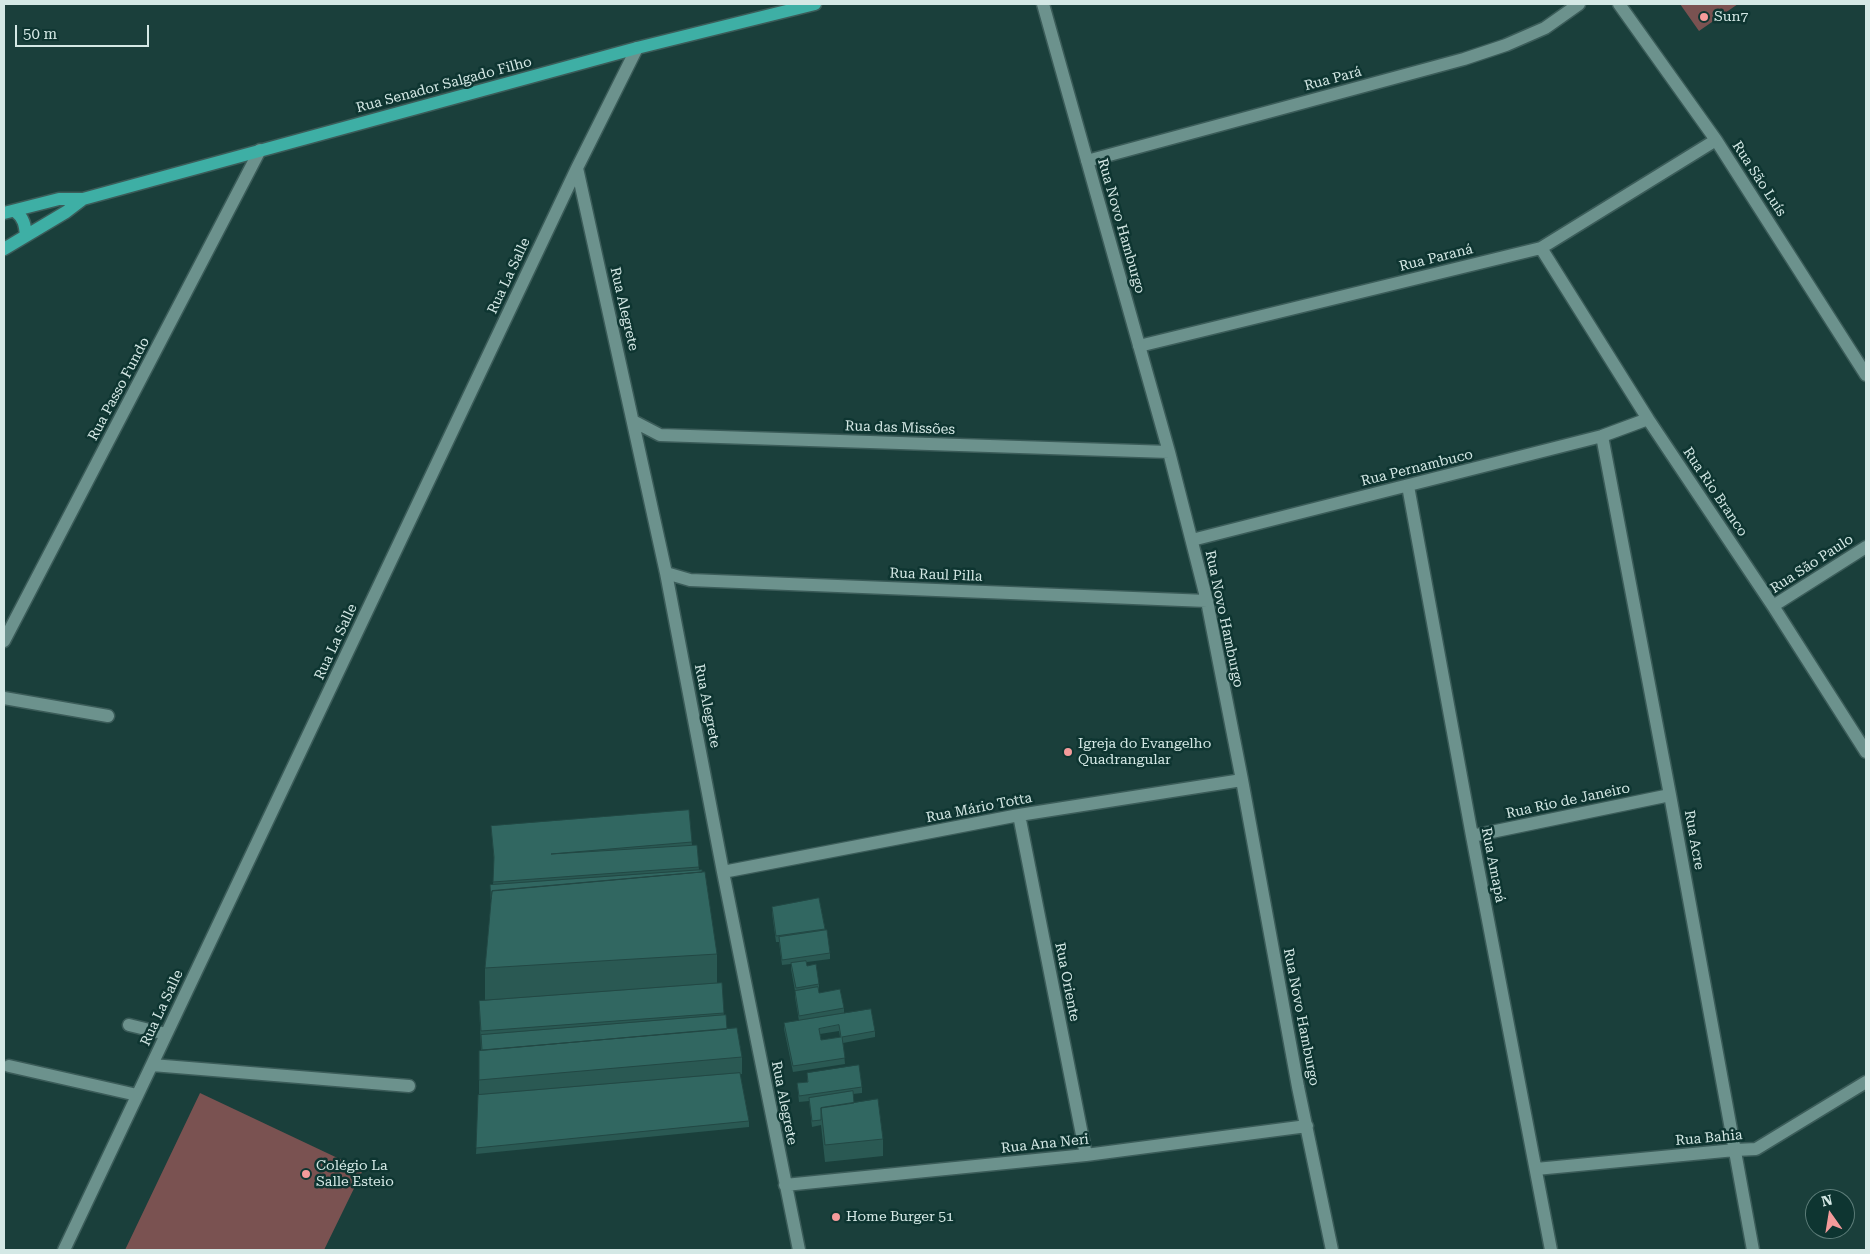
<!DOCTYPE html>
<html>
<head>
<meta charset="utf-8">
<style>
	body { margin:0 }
	#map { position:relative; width:1870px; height:1254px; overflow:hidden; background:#1a3f3b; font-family:"Roboto Serif",serif }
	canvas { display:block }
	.frame { position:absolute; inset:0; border:5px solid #d4e8e5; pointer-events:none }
	.north { position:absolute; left:1805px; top:1189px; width:50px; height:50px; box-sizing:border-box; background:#0e3531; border:1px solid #5d7d79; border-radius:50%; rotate:347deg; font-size:14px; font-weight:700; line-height:20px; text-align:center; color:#d4e8e5 }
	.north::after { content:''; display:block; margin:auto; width:18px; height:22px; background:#f59b9b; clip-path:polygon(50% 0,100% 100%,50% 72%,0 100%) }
	.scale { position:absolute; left:15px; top:25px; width:134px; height:22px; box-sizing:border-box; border:2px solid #d4e8e5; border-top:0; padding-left:6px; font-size:15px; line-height:18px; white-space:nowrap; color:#d4e8e5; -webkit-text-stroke:4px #0e3531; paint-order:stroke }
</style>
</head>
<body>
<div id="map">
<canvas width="1870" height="1254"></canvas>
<div class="frame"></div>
<div class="north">N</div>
<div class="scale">50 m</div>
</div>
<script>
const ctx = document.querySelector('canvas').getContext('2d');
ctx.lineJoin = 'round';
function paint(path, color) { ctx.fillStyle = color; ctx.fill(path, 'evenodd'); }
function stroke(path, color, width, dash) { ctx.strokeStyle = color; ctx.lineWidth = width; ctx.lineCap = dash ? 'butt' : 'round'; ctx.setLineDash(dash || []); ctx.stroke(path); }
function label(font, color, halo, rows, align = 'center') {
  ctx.font = font + ' "Roboto Serif",serif'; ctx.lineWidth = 5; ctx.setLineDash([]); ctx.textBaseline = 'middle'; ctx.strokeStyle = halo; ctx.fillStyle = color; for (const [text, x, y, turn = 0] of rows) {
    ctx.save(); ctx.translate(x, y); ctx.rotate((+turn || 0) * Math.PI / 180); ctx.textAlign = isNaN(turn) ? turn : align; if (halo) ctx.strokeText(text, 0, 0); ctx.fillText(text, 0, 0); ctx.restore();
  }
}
paint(new Path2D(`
	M1680 4H1738L1699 31Z
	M200 1093 363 1170 324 1250H125Z`), '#7a5251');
const minor = new Path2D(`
	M1043 4 1169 452 1207 601 1242 780 1298 1087 1332 1250
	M1619 4 1716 140 1866 375
	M1087 161 1464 59 1506 45 1545 28 1579 4
	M577 168 666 573 723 872 799 1250
	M1541 248 1648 419 1773 606 1866 752
	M1139 346 1541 248 1716 140
	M633 421 660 435 1169 452
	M1602 436 1670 795 1753 1250
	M1408 486 1472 836 1551 1250
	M1192 540 1602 436 1648 419
	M666 573 690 580 1207 601
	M1773 606 1866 547
	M4 641 260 150
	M4 698 108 716
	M1019 815 1086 1155
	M1472 836 1670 795
	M723 872 1019 815 1242 780
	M129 1025 166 1034
	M152 1065 409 1086
	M9 1066 137 1095
	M1536 1169 1735 1150 1756 1149 1866 1082
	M785 1185 1086 1155 1307 1126
	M64 1250 577 168 637 48`);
const major = new Path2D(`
	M15 211C24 218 25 225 26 236
	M4 213 59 199H83L637 48 815 4
	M4 249 66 212 83 199`);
stroke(minor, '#3b5c59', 15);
stroke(major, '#3b5c59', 15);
stroke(minor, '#6c928d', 12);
stroke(major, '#3eafa5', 12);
paint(new Path2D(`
	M689 810 692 845H697L699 870 717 954V983H722L724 1016 727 1029 742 1057V1074H740L749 1121V1127L476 1154 479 1095V1051H481L479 1001 515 999 485 1000V968L491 902 490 885H493L494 861 491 826Z
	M819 898 830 953V959L807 962V966L819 984V993L844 1008V1014L875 1031V1037L843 1043 845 1064 793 1072 784 1029V1023L799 1021 795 997V991L791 969V964L782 965 779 942H776L772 913V907ZM839 1031 840 1037 821 1040 820 1034Z
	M807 1073 862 1087V1093L853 1094 854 1103 883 1139V1156L825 1162 821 1125 812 1127 809 1101 799 1102 797 1083 807 1082Z`), '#2a5953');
const building = new Path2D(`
	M689 810 692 842 551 854 697 845 699 867 493 882 494 857 491 826Z
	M702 870V872L492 891 491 899 490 885Z
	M705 872 717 954 485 968 492 891Z
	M819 898 825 929 776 936 772 907Z
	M827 930 830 953 782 960 779 937Z
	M806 961 807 966 816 964 819 984 796 988 791 963Z
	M722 983 724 1013 481 1031 479 1001Z
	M818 987 819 993 840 989 844 1008 799 1016 795 991Z
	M871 1009 875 1031 842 1037 845 1058 793 1066 784 1023ZM839 1025 841 1037 821 1040 819 1029Z
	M726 1015 727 1029 482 1050 481 1035Z
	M737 1028 742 1057 479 1080V1051Z
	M859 1065 862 1087 799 1096 797 1083 808 1082 807 1073Z
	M740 1073 749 1121 476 1148 478 1095Z
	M853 1091 854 1103 821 1108V1120L812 1121 809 1098Z
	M878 1099 883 1139 825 1145 821 1108Z`);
paint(building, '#316761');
stroke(building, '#224844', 1);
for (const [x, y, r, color] of [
	[1704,17,5,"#f59b9b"],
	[1068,752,5,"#f59b9b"],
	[306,1174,5,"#f59b9b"],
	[836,1217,5,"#f59b9b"]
]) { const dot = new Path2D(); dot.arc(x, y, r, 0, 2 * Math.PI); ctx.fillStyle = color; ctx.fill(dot); stroke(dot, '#0e3531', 2); }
label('14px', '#d4e8e5', '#0e3531', [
	["Sun7",1714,17],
	["Igreja do Evangelho",1078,744],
	["Quadrangular",1078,760],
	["Colégio La",316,1166],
	["Salle Esteio",316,1182],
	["Home Burger 51",846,1217]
], 'left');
label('14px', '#d4e8e5', '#0e3531', [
	["Rua Pará",1333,79,-15],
	["Rua Senador Salgado Filho",444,85,-15],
	["Rua São Luís",1759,179,57],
	["Rua Novo Hamburgo",1121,226,74],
	["Rua Paraná",1436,258,-14],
	["Rua La Salle",509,276,-65],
	["Rua Alegrete",624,309,77],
	["Rua Passo Fundo",119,389,-62],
	["Rua das Missões",900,428,2],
	["Rua Pernambuco",1417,468,-14],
	["Rua Rio Branco",1715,492,56],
	["Rua São Paulo",1812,564,-33],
	["Rua Raul Pilla",936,575,2],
	["Rua Novo Hamburgo",1224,619,78],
	["Rua La Salle",336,642,-65],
	["Rua Alegrete",707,706,79],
	["Rua Rio de Janeiro",1568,801,-12],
	["Rua Mário Totta",979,808,-11],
	["Rua Acre",1694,840,80],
	["Rua Amapá",1493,865,79],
	["Rua Oriente",1067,982,79],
	["Rua La Salle",162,1008,-65],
	["Rua Novo Hamburgo",1301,1017,79],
	["Rua Alegrete",784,1103,79],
	["Rua Bahia",1709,1138,-5],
	["Rua Ana Neri",1045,1144,-6]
]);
</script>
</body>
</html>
